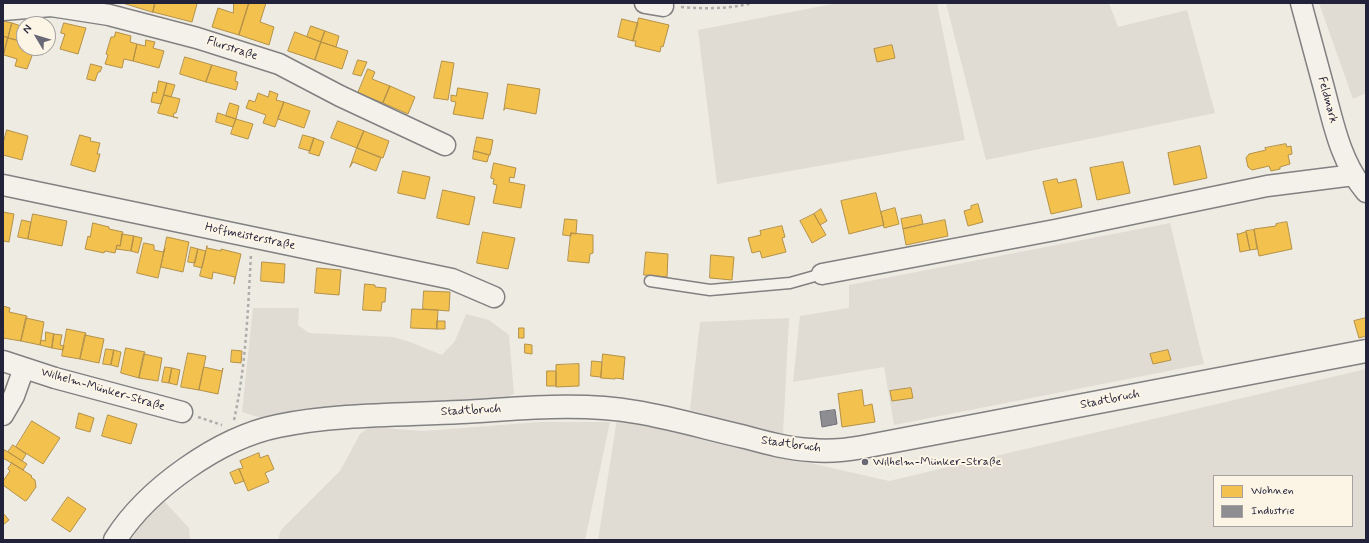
<!DOCTYPE html>
<html>
<head>
<meta charset="utf-8">
<style>
	body { margin:0 }
	#map { position:relative; width:1369px; height:543px; overflow:hidden; background:#eeebe3; font-family:Mynerve,sans-serif }
	canvas { display:block }
	.frame { position:absolute; inset:0; border:4px solid #22223b; pointer-events:none }
	.legend { position:absolute; left:1213px; top:475px; width:140px; height:52px; box-sizing:border-box; background:#fcf5e5; border:1px solid #a5a1a1; margin:0; padding:5px 7px; list-style:none; font-size:12px; color:#22223b }
	.legend li { display:flex; align-items:center; gap:8px; height:20px }
	.legend b { width:20px; border:1px solid #a5a1a1 }
	.north { position:absolute; left:16px; top:16px; width:40px; height:40px; box-sizing:border-box; background:#fcf5e5; border:1px solid #a5a1a1; border-radius:50%; rotate:308deg; font-size:11px; font-weight:700; line-height:16px; text-align:center; color:#22223b }
	.north::after { content:''; display:block; margin:auto; width:14px; height:18px; background:#696876; clip-path:polygon(50% 0,100% 100%,50% 72%,0 100%) }
</style>
</head>
<body>
<div id="map">
<canvas width="1369" height="543"></canvas>
<div class="frame"></div>
<ul class="legend">
<li><b style="height:11px;background:#f2c14e"></b>Wohnen</li>
<li><b style="height:11px;background:#8d8d92"></b>Industrie</li>
</ul>
<div class="north">N</div>
</div>
<script>
const ctx = document.querySelector('canvas').getContext('2d');
ctx.lineJoin = 'round';
function paint(path, color) { ctx.fillStyle = color; ctx.fill(path, 'evenodd'); }
function stroke(path, color, width, dash) { ctx.strokeStyle = color; ctx.lineWidth = width; ctx.lineCap = dash ? 'butt' : 'round'; ctx.setLineDash(dash || []); ctx.stroke(path); }
function label(font, color, halo, rows, align = 'center') {
  ctx.font = font + ' Mynerve,sans-serif'; ctx.lineWidth = 4; ctx.setLineDash([]); ctx.textBaseline = 'middle'; ctx.strokeStyle = halo; ctx.fillStyle = color; for (const [text, x, y, turn = 0] of rows) {
    ctx.save(); ctx.translate(x, y); ctx.rotate((+turn || 0) * Math.PI / 180); ctx.textAlign = isNaN(turn) ? turn : align; if (halo) ctx.strokeText(text, 0, 0); ctx.fillText(text, 0, 0); ctx.restore();
  }
}
paint(new Path2D(`
	M838 3H937L965 140 717 184 698 30Z
	M946 3H1109L1118 27 1187 10 1215 113 986 160Z
	M1319 3H1366V93L1353 99Z
	M1170 223 1204 364 894 425 884 367 793 382 800 316 849 308V285Z
	M253 308H299L298 325 309 333 393 337 410 342 442 355 455 341 466 314 489 320 509 335 514 394 501 399 398 405 258 417 242 412Z
	M789 318 783 435 690 410 700 322Z
	M1366 369V540H598L617 419 889 481ZM1214 476H1352V526H1214Z
	M540 422H610L585 540H278L281 530 340 471 360 434 370 427 423 431Z
	M164 501 189 528 190 540H131L142 523Z`), '#e0dcd3');
const homes = new Path2D(`
	M123 3H155L153 12Z
	M155 3H194L197 4 192 22 153 12Z
	M234 3H249L239 35 212 27 218 8 233 13Z
	M249 3H266L260 22 274 27 269 45 239 35Z
	M639 18 669 25 663 47 661 46 660 52 635 46 636 41H633Z
	M622 19 638 23 633 41 618 37Z
	M3 21 12 23 8 38 3 36Z
	M12 23 21 26 17 40 8 38Z
	M64 23 86 28 78 54 60 49 65 34 61 33Z
	M311 26 325 31 321 42 307 37Z
	M325 31 339 36 336 47 321 42Z
	M116 32 131 36 130 42 137 44 133 61 124 59 122 68 105 64 108 55 106 54 111 37H114Z
	M295 32 321 42 315 60 288 51Z
	M3 36 8 38 3 55Z
	M8 38 24 42V48H35L27 69 15 66 17 59 4 55Z
	M146 40 155 42 153 48 164 51 159 68 133 61 137 44 145 46Z
	M321 42 348 51 342 69 315 60Z
	M892 45 895 58 877 62 874 49Z
	M185 57 212 65 206 82 180 74Z
	M358 60 367 62 361 76 353 74Z
	M442 61 454 63 448 100 434 98Z
	M91 64 102 67 100 72H98L95 81 87 79Z
	M212 65 237 72 235 81 238 82 236 90 206 82Z
	M368 69 375 72 372 79 390 86 383 103 358 93Z
	M159 81 167 83 161 104 151 102 153 92 156 93Z
	M167 83 175 85 171 97 164 95Z
	M508 84 540 89 536 114 505 108 504 110Z
	M390 86 415 97 408 114 383 103Z
	M458 88 488 93 483 119 453 114 456 102 451 101V95L456 96Z
	M270 91 278 94 276 100 284 102 275 127 263 123 266 115 246 108 249 100 255 102 258 93 268 97Z
	M164 95 180 99 176 113H174L173 117 178 118 158 113Z
	M284 102 310 111 304 128 278 119Z
	M230 103 239 106 236 119 226 116Z
	M218 113 236 119 233 127 216 122Z
	M236 119 253 124 248 139 231 134Z
	M338 121 364 131 357 148 331 138Z
	M7 130 28 136 22 160 3 155V144Z
	M364 131 389 141 383 158 357 148Z
	M80 135 91 138 90 141 100 143 97 154H100L95 172 71 165Z
	M303 135 314 138 310 151 299 148Z
	M477 137 493 140 490 155 474 151Z
	M314 138 324 142 319 156 309 153Z
	M1286 144 1287 147 1291 146 1292 154 1288 155 1290 164 1280 167V169L1271 171 1269 166 1252 170 1248 167 1246 158 1249 154 1266 150 1265 148Z
	M1200 146 1207 178 1174 185 1168 153Z
	M357 148 381 158 376 171 353 162 350 167Z
	M474 151 489 155 487 162 473 159Z
	M1123 162 1130 193 1097 200 1090 168Z
	M494 163 516 168 514 178 510 177 509 182 525 185 521 208 493 203 497 185 493 184 494 179 491 178Z
	M403 171 430 177 425 199 398 193Z
	M1057 179 1058 183 1076 179 1082 207 1051 214 1043 182Z
	M443 190 475 197 469 225 437 218Z
	M876 193 884 225 849 234 841 201Z
	M978 204 983 222 968 226 964 211 971 209V206Z
	M895 208 899 224 884 228 881 212Z
	M821 209 827 221 820 225 814 214Z
	M3 212 14 214 9 242 3 241Z
	M33 214 67 221 62 246 28 239Z
	M814 214 826 235 812 243 800 221Z
	M921 215 923 224 903 229 901 219Z
	M565 219 577 220 576 234 571 233V236L563 235Z
	M22 220 31 222 28 239 18 237Z
	M945 220 948 236 906 245 903 229Z
	M1287 222 1292 249 1259 256 1254 229 1276 226V224Z
	M93 223 109 227V229L123 232 120 246 117 245 115 253 105 251 104 253 85 249 88 236 90 237Z
	M782 226 785 237 782 238 786 252 762 258 760 251 752 253 748 238 761 235 760 231Z
	M1254 230 1257 249 1250 250 1246 231Z
	M483 232 515 238 508 269 477 263Z
	M1246 232 1250 250 1240 252 1237 233 1238 234Z
	M571 233 593 235V253L590 254 589 263 568 261Z
	M122 234 134 236 131 251 116 249 117 245 120 246Z
	M134 236 142 238 138 253 131 251Z
	M167 237 189 242 183 272 161 267Z
	M144 243 154 245V250L163 252 165 248 158 278 137 273Z
	M207 246V248L221 251V249L241 254 234 284 235 277 213 272 212 279 200 276Z
	M191 247 198 249 195 263 188 262Z
	M198 249 206 251 202 268 194 266Z
	M646 252 668 254 667 277 644 275Z
	M711 255 734 257 732 280 710 278Z
	M262 262 285 264 284 283 261 281Z
	M317 268 341 270 339 295 315 293Z
	M365 284 375 285V287L386 288 385 302H382L381 311 363 310Z
	M424 291 450 292 449 311 423 309Z
	M3 306 10 308 9 312 27 316 21 341 3 338 4 331H3Z
	M412 309 438 310 437 329 411 328Z
	M26 318 44 322 40 345 21 341Z
	M1366 318V336L1359 338 1354 321Z
	M437 321H445V329H437Z
	M519 328H524V338H519Z
	M67 329 86 333 80 359 62 356Z
	M46 332 54 334 52 348 40 345 41 340 45 341Z
	M54 334 62 335 60 345 64 346 63 350 52 348Z
	M85 335 104 339 99 363 80 359Z
	M525 344 532 345V354L525 353Z
	M126 348 145 352 139 378 121 373Z
	M106 349 114 350 111 365 103 364Z
	M114 350 121 352 118 367 111 365Z
	M232 350 242 351 241 363 231 362Z
	M1168 350 1171 360 1153 364 1150 354Z
	M188 353 206 356 199 390 181 387Z
	M144 354 162 358 158 381 139 378Z
	M603 354 625 357 623 380V379L615 378V379L601 378Z
	M592 361 602 362 601 377 591 376Z
	M579 364V386L556 387V365Z
	M165 367 172 368 169 383 162 382Z
	M204 367 222 371 223 368 218 394 199 390Z
	M172 368 180 370 177 385 169 383Z
	M547 371H556V386H547Z
	M911 388 913 398 892 401 890 391Z
	M862 390 864 406 872 404 875 422 842 427 838 394Z
	M79 413 94 418 90 432 76 428Z
	M108 415 137 424 131 444 102 436Z
	M32 421 60 438 43 464 16 447Z
	M13 445 26 454 22 461 8 452Z
	M5 450 27 464 23 470 3 458V454Z
	M259 453 260 458 268 455 274 469 265 473 269 482 248 491 239 469 243 468 240 461Z
	M12 463 32 476 31 477 35 480 36 487 27 500 25 501 3 485V481L10 471 8 469Z
	M239 469 244 481 235 484 230 473Z
	M68 497 86 509 70 532 52 520Z
	M3 513 9 520 3 525Z`);
paint(homes, '#f2c14e');
stroke(homes, '#b49148', 1);
const industry = new Path2D(`
	M835 410 837 424 822 427 820 412Z`);
paint(industry, '#8d8d92');
stroke(industry, '#6d6d78', 1);
const service = new Path2D(`
	M650 281 710 290 790 283 822 274`);
const minor = new Path2D(`
	M645 3 663 6
	M1301 3C1309 33 1317 62 1325 92 1334 127 1342 164 1366 192
	M3 10 51 6 109 15 197 38 279 64 340 96 445 145
	M3 185 452 279 494 297
	M822 274 1055 230 1267 186 1354 175
	M3 361 55 378 182 412
	M3 415 14 396 24 368`);
const tertiary = new Path2D(`
	M115 540C147 489 219 438 278 426 336 414 401 415 461 412 519 409 578 402 636 412 673 418 709 429 745 437 767 443 789 449 811 450 829 452 846 450 863 447L1366 351`);
stroke(service, '#828182', 13);
stroke(minor, '#828182', 23);
stroke(tertiary, '#828182', 25);
stroke(new Path2D(`
	M681 7C706 9 728 9 753 3
	M198 417 222 425
	M234 420C246 366 248 309 251 254`), '#afadac', 2.5, [3, 3]);
stroke(service, '#f4f1eb', 10);
stroke(minor, '#f4f1eb', 20);
stroke(tertiary, '#f4f1eb', 22);
for (const [x, y, r, color] of [
	[865,462,4,"#696876"]
]) { const dot = new Path2D(); dot.arc(x, y, r, 0, 2 * Math.PI); ctx.fillStyle = color; ctx.fill(dot); stroke(dot, '#fcf5e5', 1.5); }
label('12px', '#22223b', '#fcf5e5', [
	["Flurstraße",232,49,18],
	["Feldmark",1327,100,75],
	["Hoffmeisterstraße",250,237,12],
	["Wilhelm-Münker-Straße",103,390,16],
	["Stadtbruch",1110,400,-11],
	["Stadtbruch",471,411,-3],
	["Stadtbruch",791,445,8]
]);
label('12px', '#22223b', '#fcf5e5', [
	["Wilhelm-Münker-Straße",873,462]
], 'left');
</script>
</body>
</html>
